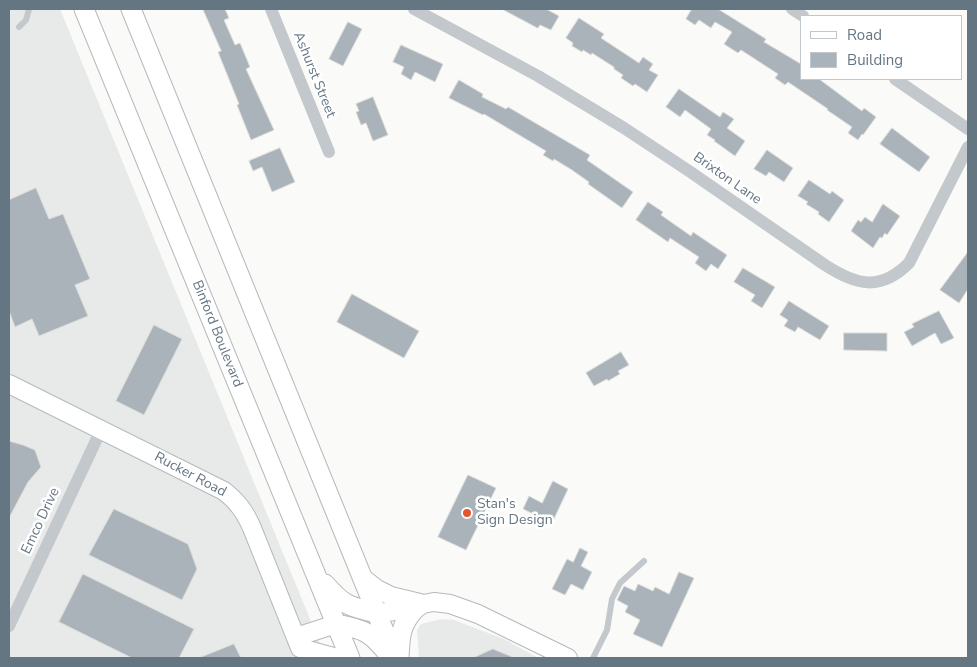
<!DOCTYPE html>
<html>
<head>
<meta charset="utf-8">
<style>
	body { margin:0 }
	#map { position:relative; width:977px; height:667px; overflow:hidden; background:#fafaf8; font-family:"Nunito Sans",sans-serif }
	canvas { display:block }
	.frame { position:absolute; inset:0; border:10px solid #657683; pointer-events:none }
	.legend { position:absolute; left:800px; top:15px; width:162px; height:65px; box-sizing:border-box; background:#fff; border:1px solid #c1c8cd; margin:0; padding:6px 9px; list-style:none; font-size:15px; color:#657683 }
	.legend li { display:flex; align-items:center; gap:10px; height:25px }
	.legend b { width:25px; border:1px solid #c1c8cd }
</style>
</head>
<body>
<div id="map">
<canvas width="977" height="667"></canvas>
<div class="frame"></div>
<ul class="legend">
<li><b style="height:6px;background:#fff"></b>Road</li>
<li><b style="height:14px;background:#aab3b9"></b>Building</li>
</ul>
</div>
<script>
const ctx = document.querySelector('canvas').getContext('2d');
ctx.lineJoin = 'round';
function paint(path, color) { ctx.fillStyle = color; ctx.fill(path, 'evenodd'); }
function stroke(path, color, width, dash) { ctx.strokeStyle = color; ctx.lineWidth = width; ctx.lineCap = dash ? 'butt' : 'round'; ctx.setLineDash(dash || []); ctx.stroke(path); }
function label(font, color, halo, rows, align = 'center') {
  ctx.font = font + ' "Nunito Sans",sans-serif'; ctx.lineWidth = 5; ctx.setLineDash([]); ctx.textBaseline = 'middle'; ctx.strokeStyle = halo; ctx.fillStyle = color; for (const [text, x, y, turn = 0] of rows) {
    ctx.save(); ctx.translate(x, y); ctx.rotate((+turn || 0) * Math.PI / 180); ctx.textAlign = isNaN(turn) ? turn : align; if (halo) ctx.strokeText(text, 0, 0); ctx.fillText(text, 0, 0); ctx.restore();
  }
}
paint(new Path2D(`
	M9 9H60L326 658H9Z
	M442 619 454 620 504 639 538 658H419L417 630 421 624Z`), '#e8e9e9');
const building = new Path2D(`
	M203 9H225L229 18 224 20 235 45 240 43 250 67 246 69 274 130 251 140 237 105 239 104 218 52 221 51Z
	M502 9H546L559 16 551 30 540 25 538 28Z
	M692 9H718L766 39 764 42 801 64V79H819L862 111 864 108 876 117 863 135 862 134 858 140 848 133 852 127 827 110 828 109 788 82 785 85 775 78 778 74 741 50 738 53 724 44 732 32 715 22 711 28 699 20 695 25 686 19Z
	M579 18 604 34 601 38 639 63 643 57 653 64 649 70 658 75 647 92 635 84 633 86 621 78 623 75 614 69V67L592 53 591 55 583 50 582 52 572 46 573 43 566 38Z
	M348 22 362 29 343 66 329 59Z
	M401 45 443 64 435 82 415 72 411 80 401 74 404 67 393 62Z
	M459 80 483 94 482 97 506 109 508 107 590 155 587 160 633 192 622 208 588 184 589 182 572 170 554 159 553 161 543 155 546 151 484 114 483 115 449 98Z
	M679 89 720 117 723 112 734 119 727 128 745 141 735 156 714 141 715 140 707 135 711 129 685 110 680 117 666 107Z
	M373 97 388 135 373 141 366 123 361 125 356 112 359 111 356 104Z
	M892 128 930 157 919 172 880 144Z
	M280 148 295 182 272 192 262 167 253 171 249 161Z
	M767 150 793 168 784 182 769 172 766 176 754 169Z
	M809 180 830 194 832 191 844 200 829 222 818 214 819 212 806 204 808 202 798 196Z
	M36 188 49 219 63 214 90 279 75 285 88 316 39 336 32 319 15 327 9 311V200Z
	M648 202 663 212 661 215 691 236 693 232 727 255 718 269 711 264 706 271 695 263 699 257 670 238 668 242 636 220Z
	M883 204 900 216 887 235 885 233 882 238 880 237 873 248 851 231 858 220 861 222 865 217 872 222Z
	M968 252V289L959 303 940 290Z
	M743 268 775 287 762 308 751 301 755 295 734 282Z
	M352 294 419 331 404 358 337 322Z
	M789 301 829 326 820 340 798 327 795 332 784 326 788 320 780 315Z
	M939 311 954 338 941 344 935 333 912 346 904 332 914 327 912 324Z
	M154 325 182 339 144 415 116 401Z
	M844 333H887V351L844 350Z
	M621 352 629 365 618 371 620 374 608 381 607 379 594 386 586 373Z
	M9 441 23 445 35 450 41 467 28 482 9 518Z
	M468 475 496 488 466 550 438 537Z
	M553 481 568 489 552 523 523 509 529 496 542 503Z
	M114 509 188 544 197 569 182 600 89 555Z
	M580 548 588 552 581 566 592 572 583 590 571 584 565 595 552 589 567 559 573 562Z
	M679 572 694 578 662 647 633 634 640 620 625 612 628 606 617 600 624 586 635 591 638 584 653 591 655 587 669 594Z
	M83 574 194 629 179 658H132L59 622Z
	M234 644 241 658H199Z
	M493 649 515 658H473Z`);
paint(building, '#aab3b9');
stroke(building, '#dcdcda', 1);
const secondary = new Path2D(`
	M9 384 224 491C238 502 245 512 252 528L300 648 337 658
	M363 578 377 589 391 596 420 603
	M377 613 415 609 423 604 434 602 450 604 478 614 568 658
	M296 637 336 624`);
const primary = new Path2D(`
	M84 9 350 658
	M131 9 395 658
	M325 584C343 605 349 607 377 613
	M336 624C364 629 371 632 389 655
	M399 658C400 637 400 625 415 609`);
stroke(secondary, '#b3babf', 20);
stroke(primary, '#b5babe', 21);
stroke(new Path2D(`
	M19 27 26 20 29 9
	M593 658 607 630 612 599 620 583 644 561`), '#c3c8cc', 6);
stroke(new Path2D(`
	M271 9 329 152
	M414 9 538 76 624 128 689 171 825 265C856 285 880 292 909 263L968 147
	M792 9 803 16
	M895 79 968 129
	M9 626 101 430`), '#c3c8cc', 12);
stroke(secondary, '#fff', 18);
stroke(primary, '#fff', 19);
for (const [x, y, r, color] of [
	[467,513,5,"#e4572e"]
]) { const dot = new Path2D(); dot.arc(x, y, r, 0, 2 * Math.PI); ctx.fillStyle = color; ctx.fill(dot); stroke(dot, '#fff', 2); }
label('14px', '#657683', '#fff', [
	["Ashurst Street",314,75,68],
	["Brixton Lane",727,179,35],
	["Binford Boulevard",217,334,68],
	["Rucker Road",190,475,28],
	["Emco Drive",41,521,-65]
]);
label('14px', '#657683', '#fff', [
	["Stan's",477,505],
	["Sign Design",477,521]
], 'left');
</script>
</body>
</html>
